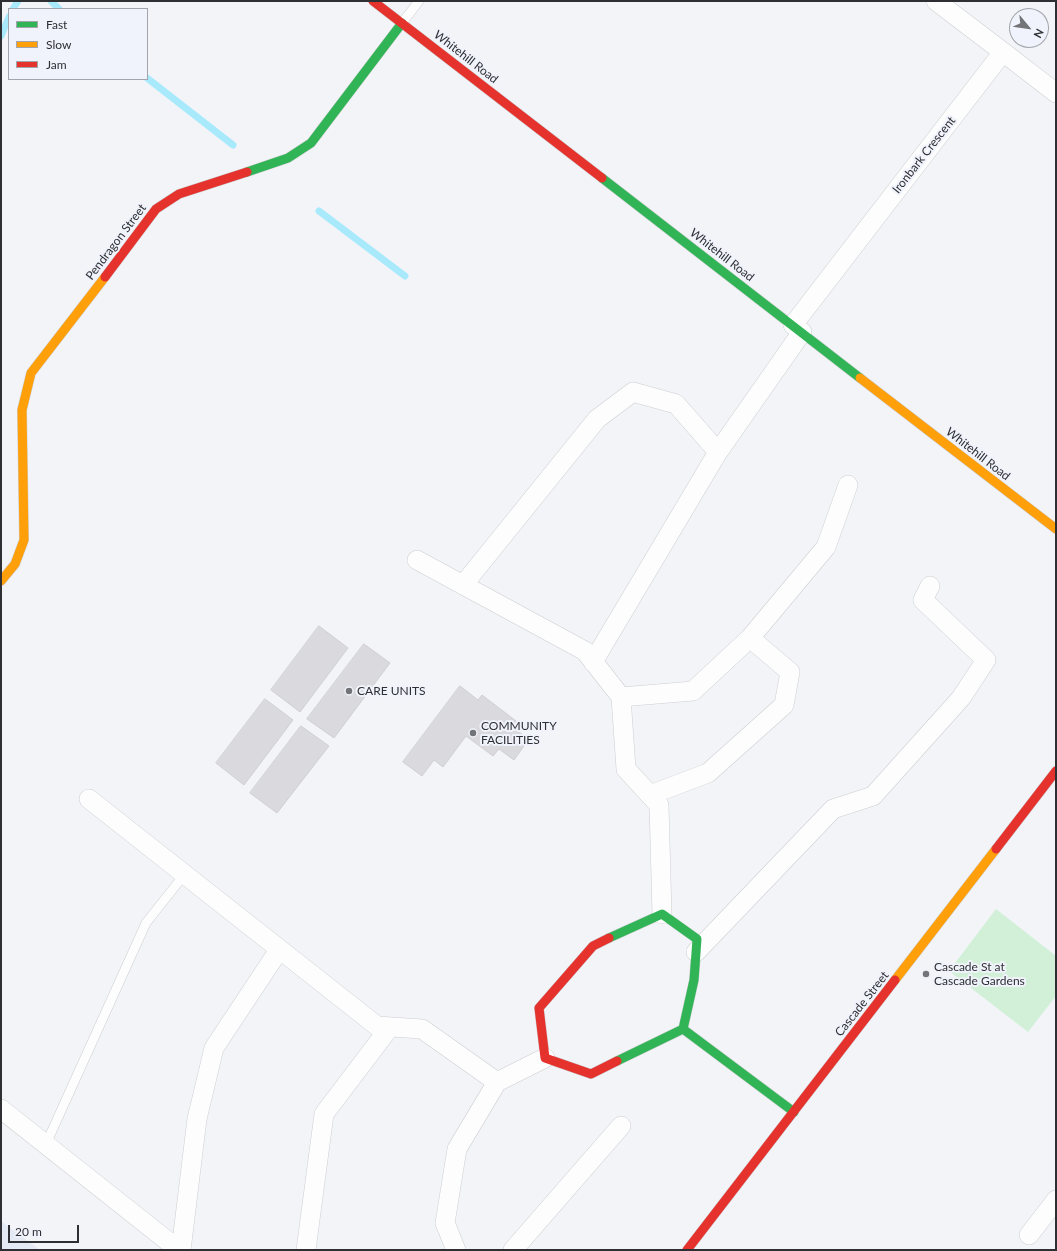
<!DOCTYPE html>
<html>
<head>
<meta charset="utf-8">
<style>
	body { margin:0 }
	#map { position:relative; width:1057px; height:1251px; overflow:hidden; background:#f3f4f8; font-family:Lato,sans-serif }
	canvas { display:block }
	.frame { position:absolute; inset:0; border:2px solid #2e2f32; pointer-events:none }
	.legend { position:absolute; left:8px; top:8px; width:140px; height:72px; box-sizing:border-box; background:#f0f3fb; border:1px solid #a2a5ab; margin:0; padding:5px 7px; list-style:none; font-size:12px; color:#2e2f32 }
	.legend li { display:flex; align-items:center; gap:8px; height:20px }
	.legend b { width:20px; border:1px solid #a2a5ab }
	.north { position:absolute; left:1009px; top:8px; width:40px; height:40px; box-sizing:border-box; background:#f0f3fb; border:1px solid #a2a5ab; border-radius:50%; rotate:119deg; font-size:11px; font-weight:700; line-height:16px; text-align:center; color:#2e2f32 }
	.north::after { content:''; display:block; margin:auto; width:14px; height:18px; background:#737477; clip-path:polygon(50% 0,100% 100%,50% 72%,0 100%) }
	.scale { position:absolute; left:8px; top:1225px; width:71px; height:18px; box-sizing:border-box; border:2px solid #2e2f32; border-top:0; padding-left:5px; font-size:12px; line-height:14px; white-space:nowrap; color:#2e2f32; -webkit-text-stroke:3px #f0f3fb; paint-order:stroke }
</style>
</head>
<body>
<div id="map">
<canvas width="1057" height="1251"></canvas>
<div class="frame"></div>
<ul class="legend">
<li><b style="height:5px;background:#30b455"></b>Fast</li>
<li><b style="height:5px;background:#ff9f0a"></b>Slow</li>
<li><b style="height:5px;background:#e5322d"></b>Jam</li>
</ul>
<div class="north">N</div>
<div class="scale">20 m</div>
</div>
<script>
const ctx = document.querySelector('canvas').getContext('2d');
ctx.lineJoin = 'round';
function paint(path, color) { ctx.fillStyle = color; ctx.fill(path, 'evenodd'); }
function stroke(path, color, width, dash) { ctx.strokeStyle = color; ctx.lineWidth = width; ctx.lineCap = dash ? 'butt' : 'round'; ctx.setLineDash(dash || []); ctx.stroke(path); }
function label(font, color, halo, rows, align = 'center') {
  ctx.font = font + ' Lato,sans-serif'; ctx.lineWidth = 4; ctx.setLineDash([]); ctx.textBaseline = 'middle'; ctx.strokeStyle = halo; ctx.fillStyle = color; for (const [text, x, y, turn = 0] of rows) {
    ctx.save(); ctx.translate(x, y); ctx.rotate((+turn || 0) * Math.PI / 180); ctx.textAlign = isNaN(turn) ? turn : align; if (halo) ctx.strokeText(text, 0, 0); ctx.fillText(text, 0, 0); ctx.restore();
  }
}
paint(new Path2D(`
	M1 1221 40 1250H1Z`), '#e5e9f3');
paint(new Path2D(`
	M996 909 1056 956V996L1028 1032 949 971Z`), '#d1f0d7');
stroke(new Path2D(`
	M51 1 59 9
	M13 9 18 1
	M1 36 9 17
	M147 78 233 145
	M319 211 405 276`), '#a8eafc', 7);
const building = new Path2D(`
	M319 626 348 648 300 712 271 690Z
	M364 644 390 663 334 738 307 719Z
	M460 686 478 700 482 695 520 724 516 730 529 739 514 760 499 749 493 756 466 736 443 767 434 760 422 776 403 762Z
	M265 699 293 720 244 785 216 763Z
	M301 726 329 746 277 813 250 793Z`);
paint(building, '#dadade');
stroke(building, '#cfcfd2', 1);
const lane = new Path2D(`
	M402 23 419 1
	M46 1144 146 923 184 875`);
const street = new Path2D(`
	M1003 52 1056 93
	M793 325 1003 52 936 1
	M417 560 585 651 621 697 626 769 659 805 662 914
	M463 585 597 419 633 392 676 404 718 452
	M593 662 718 452 802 332
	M621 697 693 691 750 638 826 547 848 485
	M650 795 708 773 784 705 790 672 750 638
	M89 799 377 1026 422 1029 497 1082 545 1058
	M696 952 833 809 873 796 961 698 986 660 923 600 930 586
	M1 1109 179 1250
	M1029 1235 1056 1200
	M181 1250 197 1119 214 1048 279 950
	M306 1250 324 1114 390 1027
	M456 1250 445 1223 457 1149 497 1082
	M513 1250 621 1126`);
const fast = new Path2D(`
	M247 172 288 158 311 143 402 23
	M602 178 860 378
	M609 938 662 914 697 939 694 980 683 1029
	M617 1061 683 1029 794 1112`);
const slow = new Path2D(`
	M860 378 1056 529
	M1 581 15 564 24 540 22 410 31 373 105 277
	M895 980 996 849`);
const jam = new Path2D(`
	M373 1 602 178
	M105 277 156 209 179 194 247 172
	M996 849 1056 771
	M609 938 593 946 539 1008 545 1058 591 1074 617 1061
	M687 1250 895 980`);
stroke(lane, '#ccced0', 10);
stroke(street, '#ccced0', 20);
stroke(fast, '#ccced0', 10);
stroke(slow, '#ccced0', 10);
stroke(jam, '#ccced0', 10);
stroke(lane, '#fdfdfe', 9);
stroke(street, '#fdfdfe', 19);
stroke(fast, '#30b455', 9);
stroke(slow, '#ff9f0a', 9);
stroke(jam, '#e5322d', 9);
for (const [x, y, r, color] of [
	[349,691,4,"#737477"],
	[473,733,4,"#737477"],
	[926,974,4,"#737477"]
]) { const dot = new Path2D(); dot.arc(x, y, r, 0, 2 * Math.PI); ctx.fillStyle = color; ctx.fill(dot); stroke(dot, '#f0f3fb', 1.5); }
label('12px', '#2e2f32', '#f0f3fb', [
	["Whitehill Road",466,57,38],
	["Ironbark Crescent",924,155,-52],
	["Pendragon Street",116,242,-53],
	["Whitehill Road",722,255,38],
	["Whitehill Road",978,454,38],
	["Cascade Street",862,1004,-52]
]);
label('12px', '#2e2f32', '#f0f3fb', [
	["CARE UNITS",357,691],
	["COMMUNITY",481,726],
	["FACILITIES",481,740],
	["Cascade St at",934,967],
	["Cascade Gardens",934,981]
], 'left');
</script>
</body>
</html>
